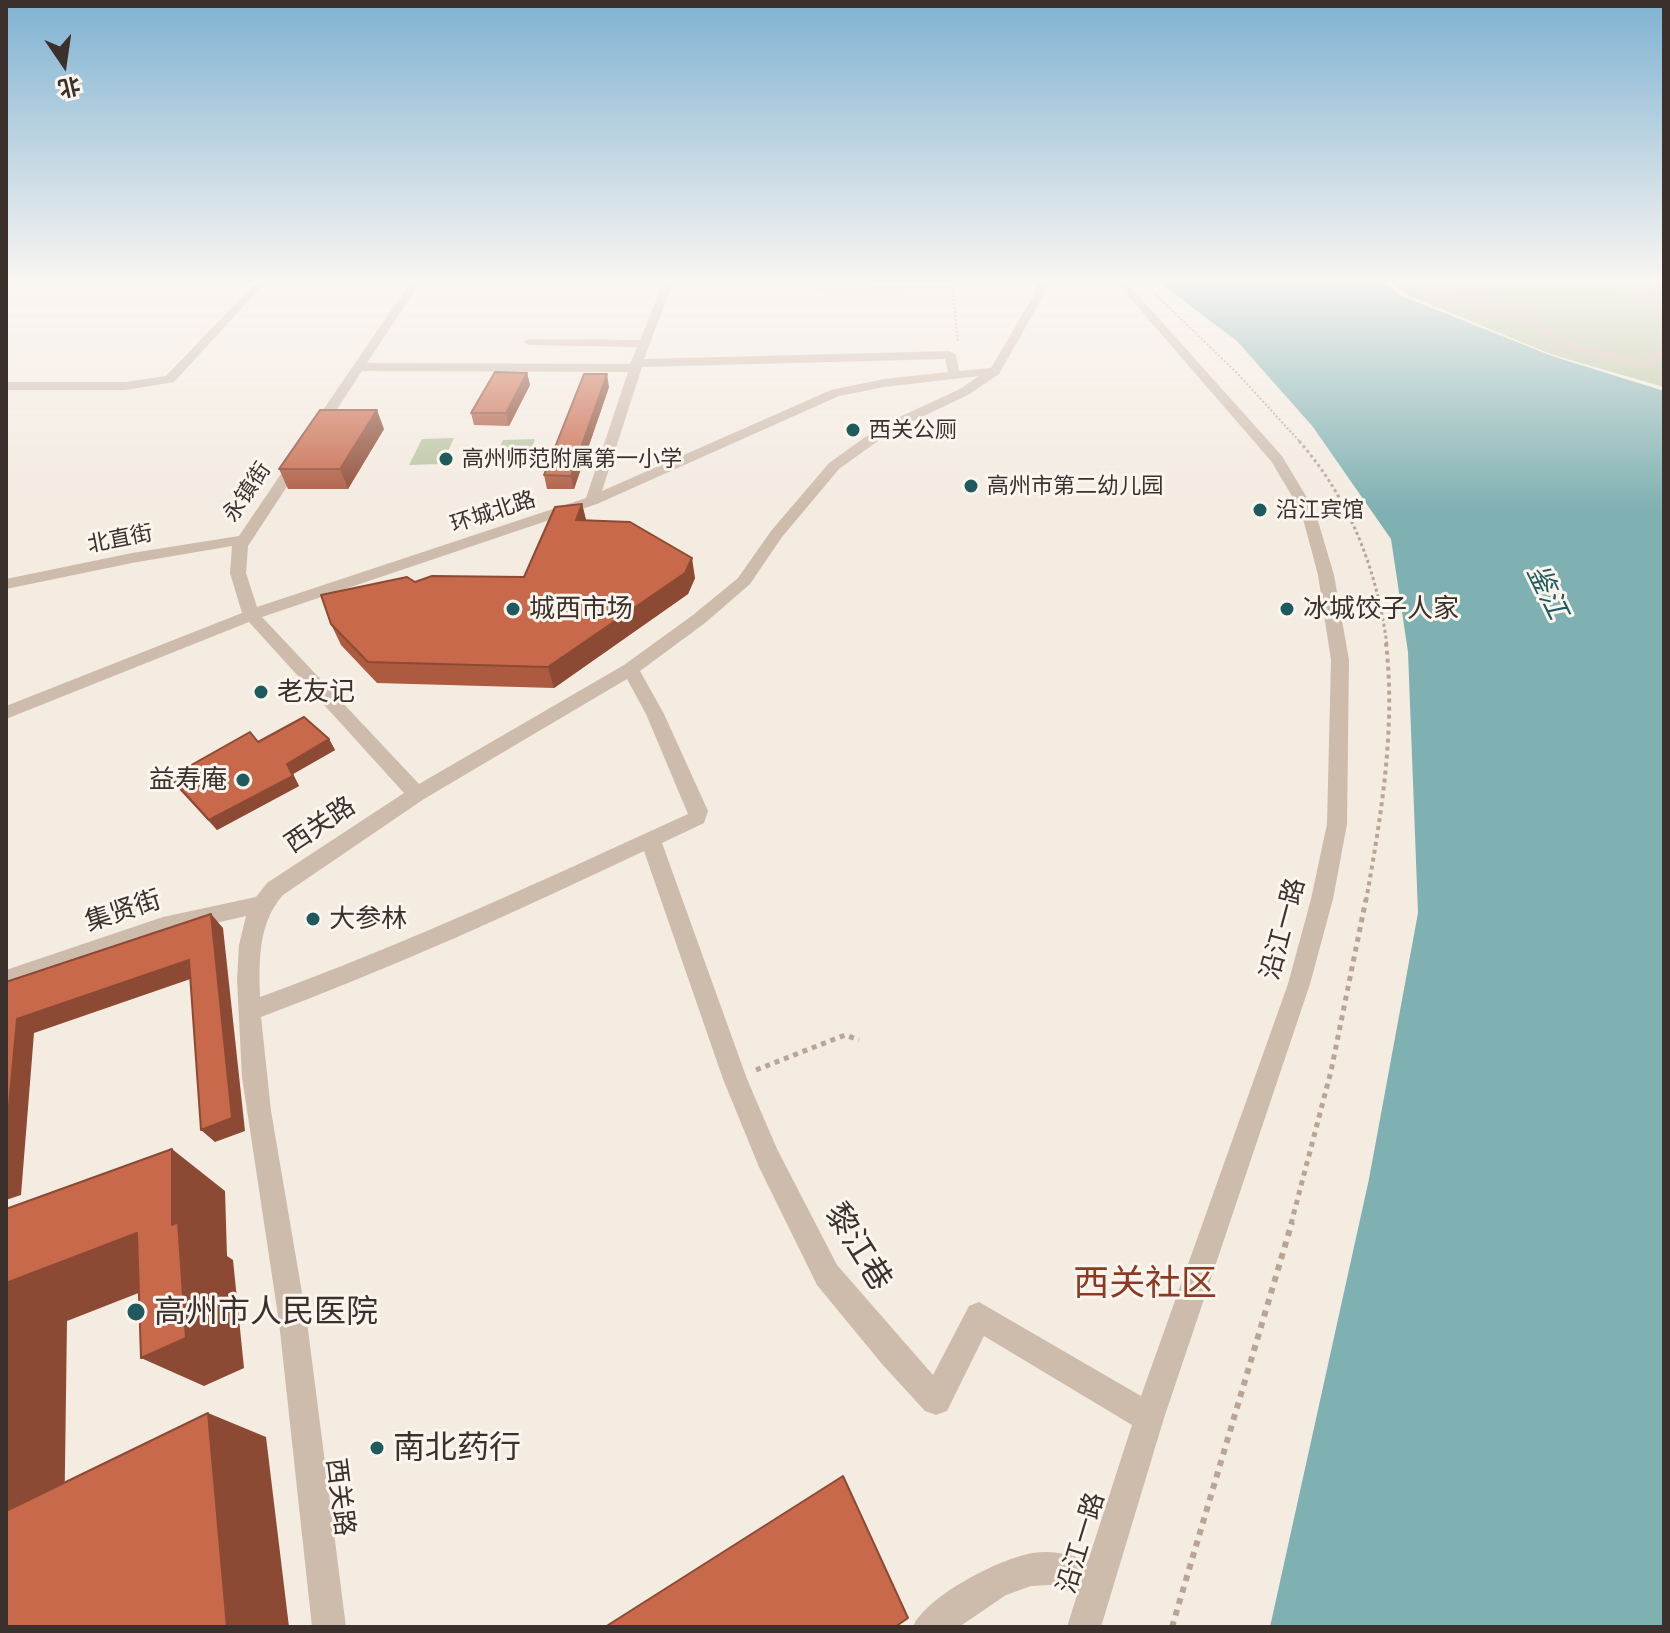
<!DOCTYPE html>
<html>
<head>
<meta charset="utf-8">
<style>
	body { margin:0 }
	#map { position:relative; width:1670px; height:1633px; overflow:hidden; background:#f4ebe1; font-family:"Public Sans","Noto Sans SC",sans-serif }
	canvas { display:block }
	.frame { position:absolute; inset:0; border:8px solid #3b302b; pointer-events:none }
	.north { position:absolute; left:24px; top:24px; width:80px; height:80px; -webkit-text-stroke:6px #fbf5ee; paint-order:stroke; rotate:167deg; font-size:22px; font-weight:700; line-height:32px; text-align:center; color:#3b302b }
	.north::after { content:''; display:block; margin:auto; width:28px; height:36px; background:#3b302b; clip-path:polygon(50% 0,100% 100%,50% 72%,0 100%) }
</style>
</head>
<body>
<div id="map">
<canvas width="1670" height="1633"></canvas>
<div class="frame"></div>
<div class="north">北</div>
</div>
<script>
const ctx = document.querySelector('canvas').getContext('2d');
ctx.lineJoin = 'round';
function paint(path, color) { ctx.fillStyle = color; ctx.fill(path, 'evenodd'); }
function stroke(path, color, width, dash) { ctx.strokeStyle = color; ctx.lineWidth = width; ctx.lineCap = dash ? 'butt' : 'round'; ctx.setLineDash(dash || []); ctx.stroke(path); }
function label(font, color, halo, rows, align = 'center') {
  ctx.font = font + ' "Public Sans","Noto Sans SC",sans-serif'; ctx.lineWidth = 6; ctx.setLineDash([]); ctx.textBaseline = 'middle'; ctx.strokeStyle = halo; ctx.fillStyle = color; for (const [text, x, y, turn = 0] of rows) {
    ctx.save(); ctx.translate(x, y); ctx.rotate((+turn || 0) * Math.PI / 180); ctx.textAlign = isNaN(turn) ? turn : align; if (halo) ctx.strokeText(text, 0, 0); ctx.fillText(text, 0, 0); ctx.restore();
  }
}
paint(new Path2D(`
	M1390 283H1664V387L1553 355 1407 295Z
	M454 438 442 464 409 465 422 439Z
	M535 439 526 465 492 466 503 440Z`), '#b8c4a0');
paint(new Path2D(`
	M1160 283H1386L1402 296 1552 356 1664 391V1627H1270L1369 1179 1418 913 1408 652 1391 539 1313 427 1237 341Z`), '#7fb0b2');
stroke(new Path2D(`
	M766 283 817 285V289L953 287
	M952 283 958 342
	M1152 291 1237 373 1301 443`), '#b9a596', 2, [2, 2]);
stroke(new Path2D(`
	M1299 441C1350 499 1377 570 1387 645`), '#b9a596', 3, [3, 3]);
stroke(new Path2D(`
	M1366 901C1381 816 1396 729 1386 643`), '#b9a596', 4, [4, 4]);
stroke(new Path2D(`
	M756 1070 845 1035 859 1040
	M1291 1224 1331 1071 1366 899`), '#b9a596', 5, [5, 5]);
stroke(new Path2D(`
	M1172 1627 1292 1222`), '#b9a596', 6, [6, 6]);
paint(new Path2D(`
	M255 283H265L174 382 125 390H6V382H125L166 376Z
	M410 283H420L367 363 630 364 637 347 529 345 523 342 529 339 640 340 663 283H673L644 359 950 351 956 355 959 371 991 368 1035 293 1037 283H1047L1045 293 999 374 968 395 892 431 839 469 782 537 750 584 705 623 640 671 664 714 708 811 704 823 662 843 747 1079 777 1149 837 1265 933 1375 969 1306 979 1302 1141 1396 1288 984 1311 899 1327 824 1331 660 1318 575 1301 511 1271 461 1117 283H1127L1282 456 1315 511 1334 575 1349 660 1347 824 1333 899 1310 984 1164 1418 1101 1627H1067L1078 1592 1050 1585 1031 1586 1006 1595 959 1627H913C925 1597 1000 1558 1033 1553 1052 1550 1070 1554 1088 1561L1132 1425 984 1336 947 1411 936 1415 925 1411 882 1364 817 1285 759 1167 723 1079 644 851C518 911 392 968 261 1017L271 1111 307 1322 346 1627H312L279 1322 242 1077 237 979 239 945 246 916 163 935 6 990V970L163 917 256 897 267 883 404 793 249 622 6 719V706L242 613 230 573 232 546 132 563 6 589V579L132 553 239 536 293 456 298 455 305 459 248 546 246 573 257 607 586 498 628 372 362 371 320 435H310L308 432ZM945 359 948 372 884 379 831 390 602 491 642 367ZM979 376 960 389 882 425 829 463 771 531 738 578 693 615 624 665 419 784 262 617 597 504 839 396 884 387ZM627 679 646 714 688 814C548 878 406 944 260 997 259 961 258 923 283 895L424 799Z
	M1403 283H1415L1433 290 1503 304 1585 347 1646 360 1664 344V355L1649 368 1576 352 1503 311 1426 295Z
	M1595 283 1627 285 1664 302V309L1621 290 1594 287Z`), '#cdbbac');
paint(new Path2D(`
	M527 373 530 385 509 426 474 425 471 413Z
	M609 387 574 489H547L544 475Z
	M384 429 348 489H288L279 469Z
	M582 504 586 520 695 578 688 594 554 688 377 683 341 645 331 624 415 582 524 577Z
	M329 739 335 750 293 774 299 786 217 830 177 787 170 777 258 742Z`), '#ac5a40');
paint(new Path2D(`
	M527 373 530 385 509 426 506 413Z
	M607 374 609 387 574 489 571 476Z
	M377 410 384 429 348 489 340 469Z
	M582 504 587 524 576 520Z
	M692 558 695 578 688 594 554 688 548 667Z
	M329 739 335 750 293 774 299 786 217 830 209 820 287 764Z
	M211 914 223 928 245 1131 215 1142 201 1130Z
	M189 960 202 975 34 1033 21 1195 6 1200V1138L17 1019Z
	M172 1149 225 1191 227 1256 233 1260 244 1368 204 1386 141 1358 182 1276 67 1321 64 1538 6 1528V1283L137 1233 172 1225Z
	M208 1413 266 1437 289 1627H227Z`), '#8c4a34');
const building = new Path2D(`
	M495 372 527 373 506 413H471Z
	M584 374H607L571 476 544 475Z
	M320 410H377L340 469H279Z
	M582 504 576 520 630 522 692 558 685 573 548 667 368 662 331 624 321 595 407 577 415 582 432 576 524 577 555 507Z
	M304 717 329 739 287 764 293 776 209 820 170 777 250 732 258 742Z
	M211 914 232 1118 201 1130 189 960 17 1019 6 1138V982Z
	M172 1149V1225L178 1222 186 1338 141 1358 137 1233 6 1283V1209Z
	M208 1413 227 1627H6V1511Z
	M843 1476 908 1618 895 1627H605Z`);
paint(building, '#c8694b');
stroke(building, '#8c4a34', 2);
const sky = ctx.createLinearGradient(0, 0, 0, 511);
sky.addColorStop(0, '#7eb2d2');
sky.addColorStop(0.55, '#faf6f2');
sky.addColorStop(1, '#faf6f200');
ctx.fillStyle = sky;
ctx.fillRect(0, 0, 1670, 511);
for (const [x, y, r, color] of [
	[853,430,8,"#1f5a5e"],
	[446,459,8,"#1f5a5e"],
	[971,486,8,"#1f5a5e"],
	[1260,510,8,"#1f5a5e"],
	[513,609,8,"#1f5a5e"],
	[1287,609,8,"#1f5a5e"],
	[261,692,8,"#1f5a5e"],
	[243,780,8,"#1f5a5e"],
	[313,919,8,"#1f5a5e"],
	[136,1312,10,"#1f5a5e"],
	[377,1448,8,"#1f5a5e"]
]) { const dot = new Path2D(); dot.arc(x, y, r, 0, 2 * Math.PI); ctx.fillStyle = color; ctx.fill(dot); stroke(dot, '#fbf5ee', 3); }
label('22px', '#3b302b', '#fbf5ee', [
	["西关公厕",869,430],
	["高州师范附属第一小学",462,459],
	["高州市第二幼儿园",987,486],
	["沿江宾馆",1276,510]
], 'left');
label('22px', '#3b302b', '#fbf5ee', [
	["永镇街",247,492,-56],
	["环城北路",493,512,-18],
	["北直街",120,539,-11]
]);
label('26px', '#3b302b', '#fbf5ee', [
	["城西市场",529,609],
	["冰城饺子人家",1303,609],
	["老友记",277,692],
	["益寿庵",227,780,"right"],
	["大参林",329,919]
], 'left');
label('26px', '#3b302b', '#fbf5ee', [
	["西关路",320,825,-34],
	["集贤街",123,911,-18],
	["沿江一路",1283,929,-75],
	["西关路",340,1497,83],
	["沿江一路",1081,1543,-73]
]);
label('italic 28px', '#1f5a5e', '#fbf5ee', [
	["鉴江",1547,592,64]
]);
label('32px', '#3b302b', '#fbf5ee', [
	["黎江巷",858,1247,58]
]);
label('32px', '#3b302b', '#fbf5ee', [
	["高州市人民医院",154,1312],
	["南北药行",393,1448]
], 'left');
label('36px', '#8c3b22', '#fbf5ee', [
	["西关社区",1145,1284]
]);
</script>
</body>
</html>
